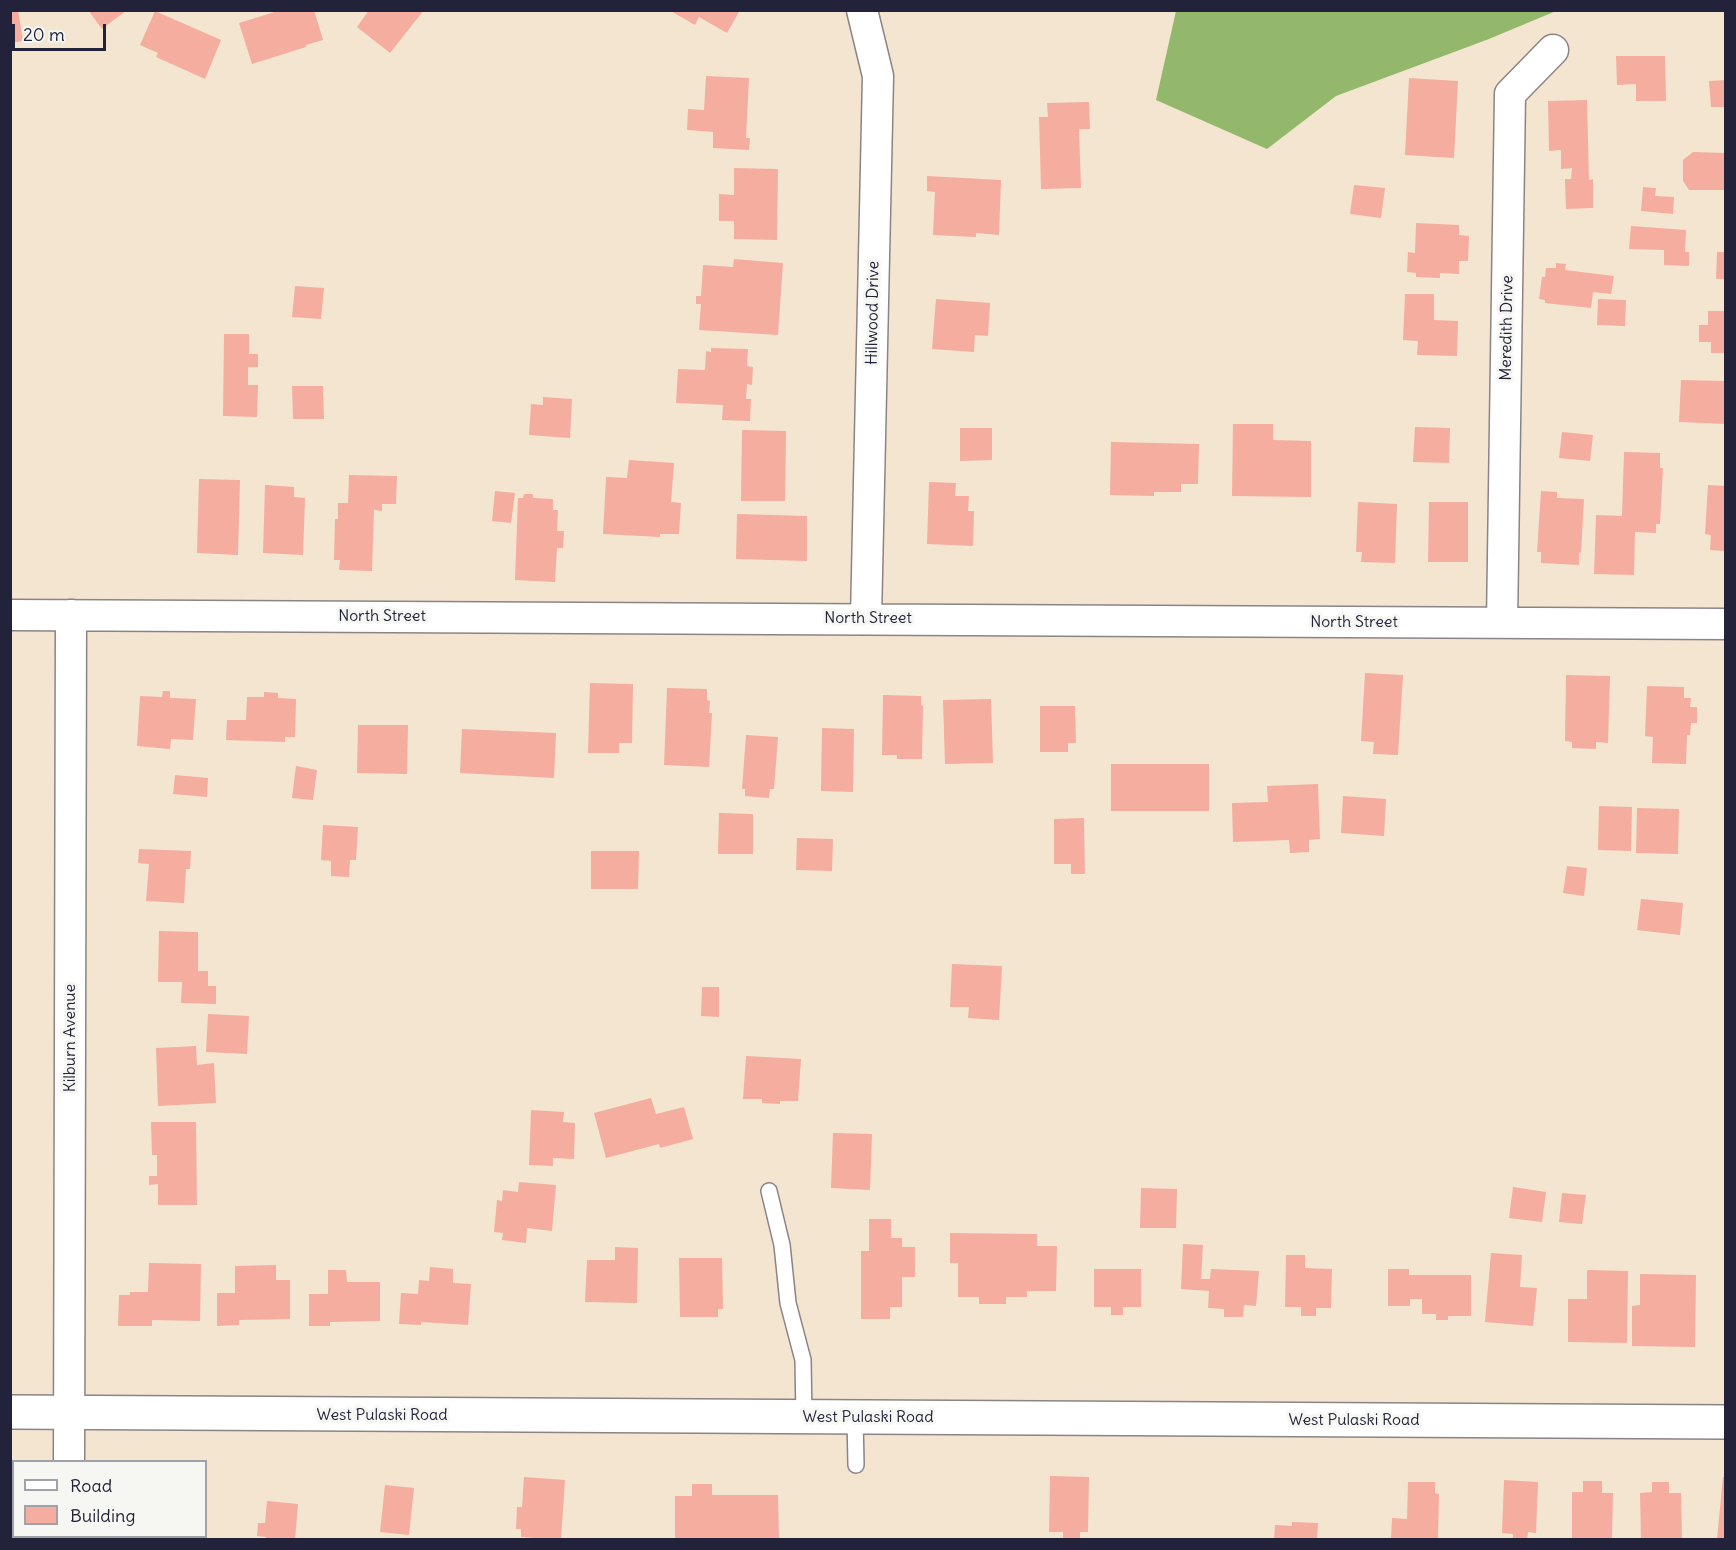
<!DOCTYPE html>
<html>
<head>
<meta charset="utf-8">
<style>
	body { margin:0 }
	#map { position:relative; width:1736px; height:1550px; overflow:hidden; background:#f4e5d0; font-family:Delius,sans-serif }
	canvas { display:block }
	.frame { position:absolute; inset:0; border:12px solid #22223b; pointer-events:none }
	.legend { position:absolute; left:12px; top:1460px; width:195px; height:78px; box-sizing:border-box; background:#f6f6f2; border:2px solid #a1a1a9; margin:0; padding:8px 10px; list-style:none; font-size:18px; color:#22223b }
	.legend li { display:flex; align-items:center; gap:12px; height:30px }
	.legend b { width:30px; border:2px solid #a1a1a9 }
	.scale { position:absolute; left:12px; top:24px; width:94px; height:27px; box-sizing:border-box; border:3px solid #22223b; border-top:0; padding-left:8px; font-size:18px; line-height:21px; white-space:nowrap; color:#22223b; -webkit-text-stroke:4px #f6f6f2; paint-order:stroke }
</style>
</head>
<body>
<div id="map">
<canvas width="1736" height="1550"></canvas>
<div class="frame"></div>
<ul class="legend">
<li><b style="height:8px;background:#fff"></b>Road</li>
<li><b style="height:16px;background:#f4ad9f"></b>Building</li>
</ul>
<div class="scale">20 m</div>
</div>
<script>
const ctx = document.querySelector('canvas').getContext('2d');
ctx.lineJoin = 'round';
function paint(path, color) { ctx.fillStyle = color; ctx.fill(path, 'evenodd'); }
function stroke(path, color, width, dash) { ctx.strokeStyle = color; ctx.lineWidth = width; ctx.lineCap = dash ? 'butt' : 'round'; ctx.setLineDash(dash || []); ctx.stroke(path); }
function label(font, color, halo, rows, align = 'center') {
  ctx.font = font + ' Delius,sans-serif'; ctx.lineWidth = 6; ctx.setLineDash([]); ctx.textBaseline = 'middle'; ctx.strokeStyle = halo; ctx.fillStyle = color; for (const [text, x, y, turn = 0] of rows) {
    ctx.save(); ctx.translate(x, y); ctx.rotate((+turn || 0) * Math.PI / 180); ctx.textAlign = isNaN(turn) ? turn : align; if (halo) ctx.strokeText(text, 0, 0); ctx.fillText(text, 0, 0); ctx.restore();
  }
}
paint(new Path2D(`
	M1176 11V10L1556 11 1489 39 1336 96 1267 149 1156 100Z`), '#93b86c');
paint(new Path2D(`
	M10 10H18L23 41 10 43Z
	M88 10H127L102 29Z
	M281 10H314L323 40 306 45V47L252 64 239 23Z
	M369 10H424L390 53 357 27Z
	M669 10H740L727 33 699 17 695 25Z
	M155 11 221 40 205 79 156 57 158 53 140 45Z
	M1616 56H1665L1666 101H1636V84L1617 85Z
	M706 76 749 78 746 138H750L749 150 713 148V132L687 130 688 109 704 110Z
	M1409 78 1458 81 1454 158 1405 155Z
	M1726 80V107H1711L1709 81Z
	M1587 100 1589 180 1593 179V208L1566 209 1565 179H1571L1572 168 1561 169V150L1549 151 1548 101Z
	M1089 102 1090 129H1079L1081 188 1041 189 1039 117H1048L1047 103Z
	M1693 152 1726 153V190H1689L1683 181V160Z
	M734 168 778 169 777 240 734 239V221H719V194L734 195Z
	M927 176 1001 180 999 235 976 233V237L933 235 935 192 927 191Z
	M1354 185 1385 188 1381 218 1350 214Z
	M1643 187 1656 188 1655 196 1674 197 1673 214 1641 211Z
	M1416 223 1459 225V235L1469 236 1468 261H1459V274L1440 273V278L1416 277V273L1407 272 1408 252 1415 253Z
	M1631 226 1686 230 1685 252H1689V266L1664 265V250L1629 249Z
	M1717 252H1726V279H1716Z
	M734 259 783 263 778 335 699 330 701 304H696V296H701L703 265 733 267Z
	M1556 263 1566 264 1565 270 1614 276 1611 294 1593 292 1591 308 1545 303V300L1539 299 1542 277H1545L1546 268H1556Z
	M295 286 324 288 321 319 292 317Z
	M1405 294H1434V320L1458 321 1457 356 1417 355 1418 341 1403 340Z
	M936 299 990 303 988 336 975 335 974 352 932 349Z
	M1598 299 1626 300 1625 326 1597 325Z
	M1708 311H1726V353H1711V342H1699V325H1708Z
	M224 334H249V354H258V367H248V385H258L257 417 223 416Z
	M711 348 748 349 747 366 753 367 752 385 747 384 746 399H751L750 421 722 420 723 405 676 403 678 369 705 370 706 351 711 352Z
	M1681 380 1726 381V424L1679 422Z
	M292 386H323L324 419H293Z
	M543 397 572 399 570 438 529 435 531 404 543 405Z
	M1233 424H1273V440L1311 441V497L1232 496Z
	M1415 427 1450 428 1449 463 1413 462Z
	M960 428H992V460L960 461Z
	M742 430 786 431 785 501H741Z
	M1562 432 1593 435 1590 461 1559 458Z
	M1111 442 1199 444 1198 484H1181V492H1154V496L1110 495Z
	M1624 452 1660 453V468H1663L1660 524H1656V533L1635 532 1634 575 1594 574 1596 515 1622 516Z
	M629 460 674 463 671 502 681 503 679 534H660V537L603 534 606 477 627 478Z
	M349 475 397 476 396 504H382V511L374 510 372 571 339 570 340 560H334L335 519H338V503H348Z
	M199 479 240 480 238 555 197 553Z
	M929 482 956 483 955 496H969L968 511H974L973 546 927 544Z
	M265 485 294 487V497L305 498 303 555 263 553Z
	M1708 485 1726 486V551L1710 550 1711 535 1705 534Z
	M495 491 515 493 511 523 492 521Z
	M1541 491 1557 492V498L1584 499 1581 553 1579 552V565L1541 563V552H1537Z
	M524 494H533V498L553 499V510H558L557 531H564L563 548H557L555 582 515 580 518 498H523Z
	M1358 502 1397 504 1395 563 1361 562 1362 552H1356Z
	M1429 502H1468V562H1428Z
	M737 514 807 516V561L736 559Z
	M1365 673 1403 675 1398 755 1373 754 1374 742 1361 741Z
	M1566 675 1610 676 1608 743 1596 742V749L1572 748V742L1565 741Z
	M590 683 633 684 632 743H619V753H588Z
	M1647 686 1684 687V698H1691L1690 707H1697V723H1691L1690 735H1687L1686 764 1652 763 1653 737 1645 736Z
	M667 688 707 689V700L710 701 709 713H712L709 767 664 765Z
	M163 691H170V698L196 699 193 740 171 739 170 749 137 746 140 696 162 697Z
	M264 692 278 693V698L296 699 295 737H285V742L226 740 227 720H246L247 697H264Z
	M883 695 921 696V705L923 706 922 759H897V755H882Z
	M991 699 993 763 945 764 943 700Z
	M1040 706H1075L1076 743H1068V752H1040Z
	M358 725H408L407 774 357 773Z
	M822 728 854 729 853 792 821 791Z
	M462 729 556 733 554 778 460 773Z
	M746 735 778 737 774 789H770L769 798 745 796V789H742Z
	M1111 764H1209V811H1111Z
	M296 766 317 770 313 800 292 798Z
	M175 775 208 778 207 797 173 794Z
	M1318 784 1320 839 1309 840V852L1290 853 1289 840 1233 842 1232 803 1268 802 1267 786Z
	M1343 796 1386 799 1384 836 1341 833Z
	M1599 806 1632 807 1631 851 1598 850Z
	M1637 808 1679 809 1678 854 1636 853Z
	M719 813 753 814V854H718Z
	M1084 818 1085 874H1071V864H1054V819Z
	M323 825 358 827 356 860H350L349 877 331 876V861L321 860Z
	M797 838 833 839 832 871 796 870Z
	M139 849 191 851 190 869H186L184 903 146 901 149 864 138 863Z
	M591 851H639L638 889H591Z
	M1567 866 1587 868 1584 896 1563 893Z
	M1641 899 1683 903 1680 935 1637 930Z
	M159 931 198 932V971H208V986H216V1004L181 1003 182 982H158Z
	M952 964 1002 966 999 1020 968 1018 969 1007H950Z
	M702 987H719V1017L701 1016Z
	M208 1014 249 1016 247 1054 206 1052Z
	M196 1046 197 1065 214 1063 216 1103 158 1106 156 1048Z
	M746 1056 801 1059 798 1101H780V1104L762 1103V1099H743Z
	M651 1098 656 1114 684 1107 693 1139 660 1148 659 1144 606 1158 594 1113Z
	M531 1110 564 1112 563 1122 575 1123 574 1159 553 1158V1166L529 1165Z
	M151 1122H196L197 1205H158V1184L149 1185V1176H157V1155H152Z
	M833 1133 872 1134 870 1190 831 1188Z
	M519 1182 556 1185 552 1231 527 1228 526 1243 502 1240 503 1233 494 1232 497 1200 502 1201 503 1190 518 1192Z
	M1513 1187 1546 1192 1542 1222 1509 1218Z
	M1141 1188 1177 1189 1176 1228H1140Z
	M1562 1193 1586 1195 1582 1224 1559 1222Z
	M869 1219H891V1238H902V1247H915V1277H902V1307H890V1319H861V1251H869Z
	M950 1233 1037 1234V1246H1057L1056 1291H1027V1297H1006V1304H979V1297H958V1263H950Z
	M1183 1244 1203 1245 1201 1279H1210L1211 1269 1259 1271 1256 1306 1244 1305 1243 1317H1224V1309L1208 1308 1209 1291 1181 1289Z
	M615 1247 638 1248 637 1303 585 1302 587 1260H615Z
	M1491 1253 1522 1255 1520 1287 1537 1288 1533 1326 1485 1322Z
	M1286 1255H1305V1268L1332 1269 1331 1308H1316V1316H1301V1307H1285Z
	M679 1258H722L723 1309H718V1317H680Z
	M149 1263 201 1264 200 1321 152 1320V1326H118L119 1295H130V1292H148Z
	M276 1265V1280H290V1319L239 1320V1325L217 1326V1293H235V1266Z
	M430 1267 453 1269V1283L471 1284 468 1325 421 1322V1325L399 1324 401 1293 418 1294 419 1280 429 1281Z
	M1094 1269H1141V1307H1123V1315H1111V1307H1094Z
	M1388 1269H1409V1275H1471V1316H1448V1320H1436V1314H1422V1299H1410V1306H1388Z
	M328 1270H346L347 1282H380V1321L330 1322V1326H309V1294H328Z
	M1587 1270 1628 1271 1627 1343 1568 1342V1299H1587Z
	M1640 1274 1696 1275 1695 1347 1632 1346V1306L1640 1305Z
	M1050 1476 1089 1477 1088 1532H1080V1540H1063V1532H1049Z
	M524 1477 565 1480 561 1540 521 1537V1529H516L517 1507H522Z
	M1723 1477H1726V1540H1720L1717 1539Z
	M1504 1480 1538 1482 1536 1533 1528 1532 1527 1540H1513V1534L1502 1533Z
	M1583 1481H1602V1493H1613L1612 1540H1572V1492H1583Z
	M1408 1482H1435V1493L1439 1494 1438 1540H1391L1392 1518 1407 1519Z
	M1652 1482H1669V1493H1681L1682 1540H1641L1640 1493 1652 1492Z
	M692 1484H712V1495H778L779 1540H675V1496H692Z
	M385 1485 414 1488 409 1535 380 1532Z
	M267 1501 298 1504 295 1540H266V1537L257 1536 258 1523H265Z
	M1292 1522 1318 1523 1317 1540H1274L1275 1525 1292 1526Z
	M132 1536H197V1540H132Z`), '#f4ad9f');
const service = new Path2D(`
	M769 1191 782 1245 788 1303 803 1360 804 1417
	M855 1417 856 1465`);
const minor = new Path2D(`
	M862 10 878 76 866 618
	M10 615 1726 624
	M1502 623 1510 94 1553 50
	M69 1462 71 615
	M69 1540V1536`);
const secondary = new Path2D(`
	M10 1412 1726 1422`);
stroke(service, '#8b8486', 18);
stroke(minor, '#8b8486', 33);
stroke(secondary, '#8b8486', 36);
stroke(service, '#fff', 15);
stroke(minor, '#fff', 30);
stroke(secondary, '#fff', 33);
label('16px', '#22223b', '#f6f6f2', [
	["Hillwood Drive",873,313,-89],
	["Meredith Drive",1507,328,-89],
	["North Street",382,616],
	["North Street",868,618],
	["North Street",1354,622],
	["Kilburn Avenue",70,1038,-90],
	["West Pulaski Road",382,1415],
	["West Pulaski Road",868,1417],
	["West Pulaski Road",1354,1420]
]);
</script>
</body>
</html>
